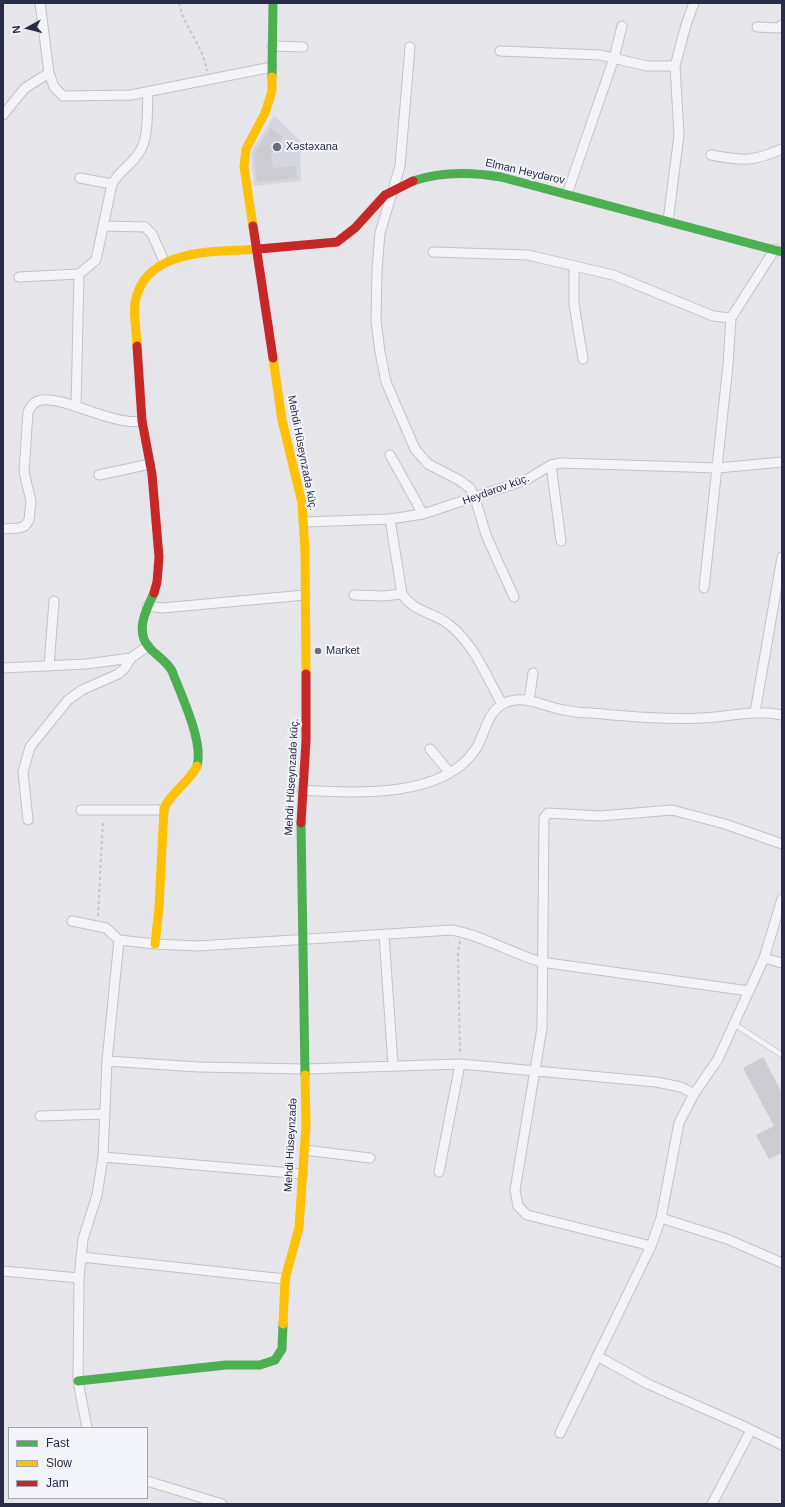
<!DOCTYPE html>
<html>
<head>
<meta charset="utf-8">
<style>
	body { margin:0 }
	#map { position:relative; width:785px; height:1507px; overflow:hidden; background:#e5e5ea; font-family:Helvetica,sans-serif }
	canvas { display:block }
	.frame { position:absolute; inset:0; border:4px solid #292c46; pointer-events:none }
	.legend { position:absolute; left:8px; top:1427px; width:140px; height:72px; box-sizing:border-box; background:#f3f4f9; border:1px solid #a2a4b1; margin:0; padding:5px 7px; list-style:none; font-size:12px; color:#292c46 }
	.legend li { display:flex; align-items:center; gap:8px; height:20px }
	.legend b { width:20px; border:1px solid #a2a4b1 }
	.north { position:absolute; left:8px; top:8px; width:40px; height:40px; -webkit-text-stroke:3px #f3f4f9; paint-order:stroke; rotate:263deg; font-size:11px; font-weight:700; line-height:16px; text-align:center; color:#292c46 }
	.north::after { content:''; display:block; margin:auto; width:14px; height:18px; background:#292c46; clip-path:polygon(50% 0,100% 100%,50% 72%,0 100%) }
</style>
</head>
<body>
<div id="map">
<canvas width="785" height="1507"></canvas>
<div class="frame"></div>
<ul class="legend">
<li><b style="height:5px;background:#4caf50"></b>Fast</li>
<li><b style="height:5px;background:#ffc107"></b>Slow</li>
<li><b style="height:5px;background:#c62828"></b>Jam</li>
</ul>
<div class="north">N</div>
</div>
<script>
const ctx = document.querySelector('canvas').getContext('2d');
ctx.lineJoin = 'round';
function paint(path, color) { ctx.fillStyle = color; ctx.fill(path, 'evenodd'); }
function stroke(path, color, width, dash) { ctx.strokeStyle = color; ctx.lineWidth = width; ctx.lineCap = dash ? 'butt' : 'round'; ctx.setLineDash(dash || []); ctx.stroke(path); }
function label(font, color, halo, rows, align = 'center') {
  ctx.font = font + ' Helvetica,sans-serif'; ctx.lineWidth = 4; ctx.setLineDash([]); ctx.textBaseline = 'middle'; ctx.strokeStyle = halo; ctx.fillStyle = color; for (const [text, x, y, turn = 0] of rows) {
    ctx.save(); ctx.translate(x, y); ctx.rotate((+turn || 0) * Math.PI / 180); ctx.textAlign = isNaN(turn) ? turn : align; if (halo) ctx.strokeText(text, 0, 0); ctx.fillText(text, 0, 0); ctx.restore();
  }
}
paint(new Path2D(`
	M274 115 300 141 301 181 254 186 251 152Z`), '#d5d6df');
paint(new Path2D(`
	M271 128 283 137 271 154 273 168 295 166 297 178 257 182 254 154Z
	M763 1057 782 1093V1153L769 1159 756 1135 774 1126 743 1068Z`), '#ccccd2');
const lane = new Path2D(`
	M734 1024 782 1055`);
const street = new Path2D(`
	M40 3 49 73 54 87 63 96 131 95 272 67
	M757 27 778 28 782 25
	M272 46 303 47
	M410 47 400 166 380 233 377 270 376 321 380 352 386 382 415 449 428 464 459 480 470 488 475 498 486 535 514 597
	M500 51 600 55 647 66H675
	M3 115 25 88 49 73
	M711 155C743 161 752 162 782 149
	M80 178 112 184
	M567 194 614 58 622 26
	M668 221 679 135 675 66 686 25 694 3
	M104 226 145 227 152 234 164 261
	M433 252 528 255 613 275 713 316 731 318 775 249
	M574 266V304L583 359
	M19 277 79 274 96 260 112 184C119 171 133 164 140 151 149 138 147 109 148 93
	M76 407 79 274
	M390 455 423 514
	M551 465 561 541
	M99 475 150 464
	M390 519 402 594C413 611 431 612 447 623 474 643 486 676 502 704
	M304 522 390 519 423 514 526 480 551 465 561 463 718 468 782 462
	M3 529 19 528 25 526 29 520 31 501 24 472 28 412C31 407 32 403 38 401 60 393 110 426 142 421
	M704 588 728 365 731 318
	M354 595 383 596 402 594
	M147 606 162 608 305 595
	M49 666 54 601
	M3 668 86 664 131 658 148 646
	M529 701 533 673
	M755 712 782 557
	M430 749 450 773
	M302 790C354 793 442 799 475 750 485 736 486 713 503 704 523 693 544 707 564 710 573 712 583 713 591 713 627 716 665 720 701 718 728 717 754 709 782 715
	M81 810H164
	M28 820 23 772 30 747 68 700 82 690 118 674 124 669 131 658
	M72 921 106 928 119 940 155 944 198 946 452 930C484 936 511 953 541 962L749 991 764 958 782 899
	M384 935 393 1065
	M764 958 782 963
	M107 1061 198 1067 306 1069 460 1064 656 1082 681 1087 694 1094
	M40 1116 105 1114
	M305 1150 370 1158
	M103 1157 303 1174
	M439 1172 460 1064
	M661 1218 727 1239 782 1263
	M651 1246 527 1215 518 1206 515 1190 542 1028 544 818 548 813 600 816 672 810 725 824 782 844
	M81 1257 285 1279
	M3 1271 79 1278
	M597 1356 648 1384 739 1424 782 1445
	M87 1428 78 1381 79 1278 83 1239 97 1195 103 1157 107 1061 119 940
	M560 1433 651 1246 661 1218 679 1123 694 1094 718 1059 749 991
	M147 1481 222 1504
	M712 1504 751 1430`);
stroke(lane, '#c2c2c8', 6);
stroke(street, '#c2c2c8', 11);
stroke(new Path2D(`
	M179 3C184 28 203 45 207 71
	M98 916 103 820
	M460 941 458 952 460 1055`), '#c3c4ca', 2, [3, 3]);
stroke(lane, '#f4f4f7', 4.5);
stroke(street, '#f4f4f7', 9);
stroke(new Path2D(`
	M272 77 273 3
	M413 181C442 171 471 172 501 177L782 252
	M154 593C147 608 135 630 148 646 156 656 166 660 172 671 181 695 204 742 197 766
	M301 823 305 1075
	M78 1381 226 1365H260L275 1360 282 1349 283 1324`), '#4caf50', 9);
stroke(new Path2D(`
	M253 226 244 167 246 149 265 113 272 91V77
	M137 346C137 332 133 316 135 303 144 247 217 252 259 249
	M273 358 282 420 302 503 305 551 306 674
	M155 944 159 908 164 808C172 791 189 783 197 766
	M283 1324 285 1279 299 1228 306 1125 305 1075`), '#ffc107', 9);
stroke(new Path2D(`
	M253 226 273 358
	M259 249 337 242 355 228 385 195 413 181
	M137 346 142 421 152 474 159 557 157 582 154 593
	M301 823 306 741V674`), '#c62828', 9);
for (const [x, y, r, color] of [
	[277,147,5,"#6b6d7f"],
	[318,651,4,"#6b6d7f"]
]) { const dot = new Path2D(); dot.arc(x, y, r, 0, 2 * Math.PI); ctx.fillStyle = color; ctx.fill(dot); stroke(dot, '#f3f4f9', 1.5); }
label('11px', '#292c46', '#f3f4f9', [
	["Xəstəxana",286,147],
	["Market",326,651]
], 'left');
label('11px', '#292c46', '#f3f4f9', [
	["Elman Heydərov",525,172,13],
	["Mehdi Hüseynzadə küç.",302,453,79],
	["Heydərov küç.",496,490,-20],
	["Mehdi Hüseynzadə küç.",292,777,-87],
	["Mehdi Hüseynzadə",291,1145,-87]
]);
</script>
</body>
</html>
